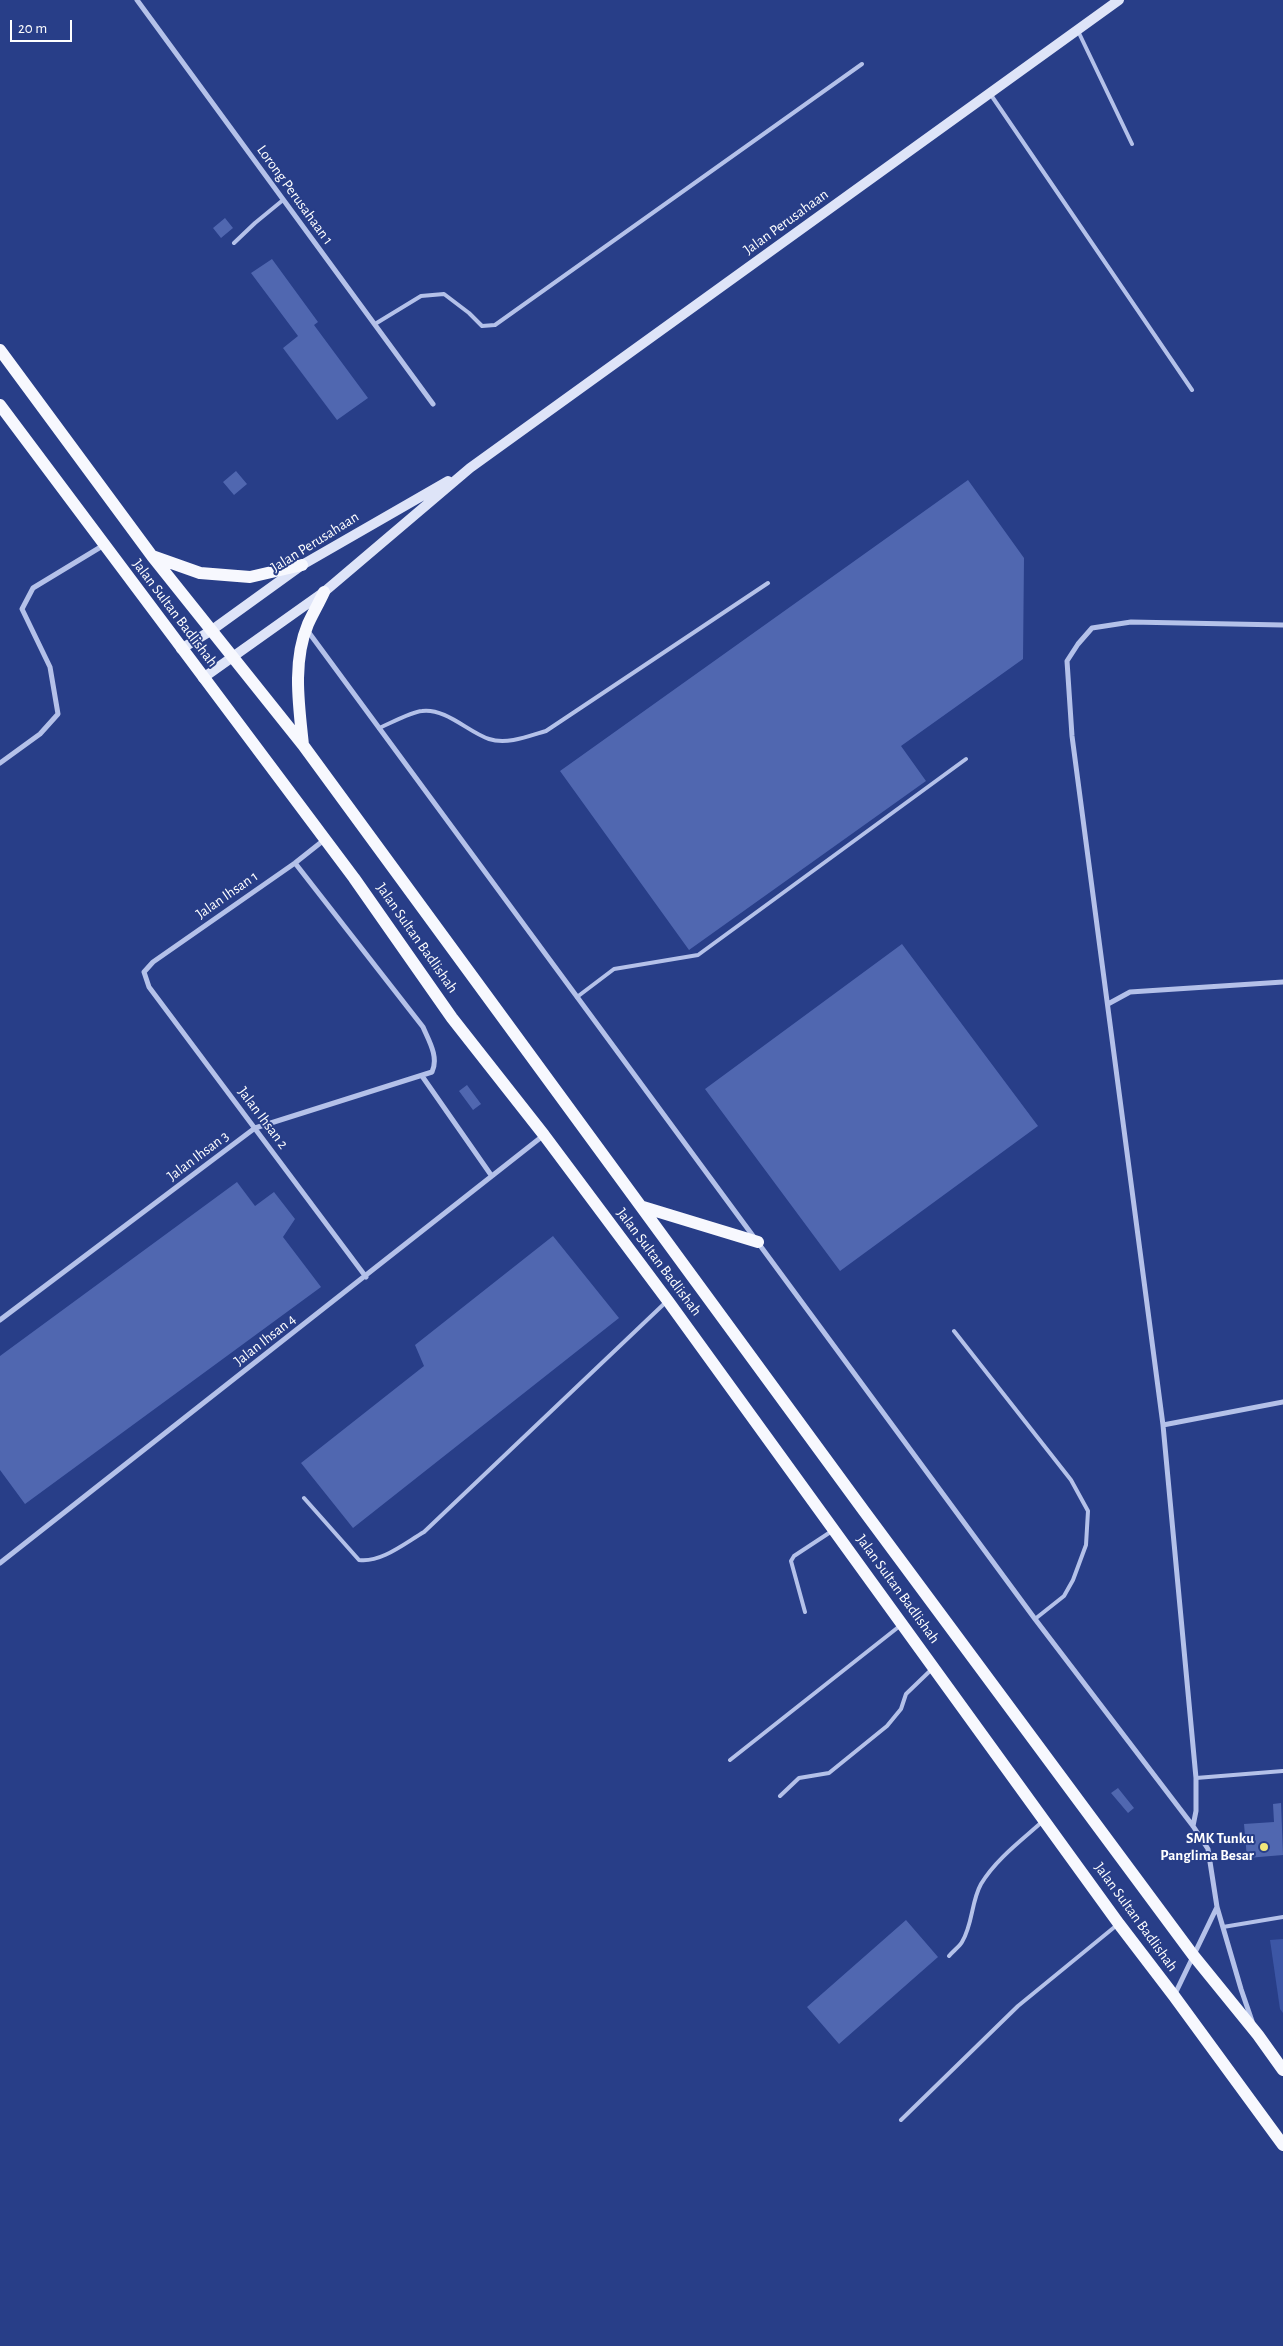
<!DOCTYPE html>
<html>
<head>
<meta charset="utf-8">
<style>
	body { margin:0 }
	#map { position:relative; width:1283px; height:2346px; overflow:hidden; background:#283e88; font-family:"Alegreya Sans",sans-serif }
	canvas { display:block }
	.scale { position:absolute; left:10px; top:20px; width:62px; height:22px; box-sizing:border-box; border:2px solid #fff; border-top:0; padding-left:6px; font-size:15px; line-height:18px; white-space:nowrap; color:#fff; -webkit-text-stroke:4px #283e88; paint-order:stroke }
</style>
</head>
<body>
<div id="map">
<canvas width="1283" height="2346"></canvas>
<div class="scale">20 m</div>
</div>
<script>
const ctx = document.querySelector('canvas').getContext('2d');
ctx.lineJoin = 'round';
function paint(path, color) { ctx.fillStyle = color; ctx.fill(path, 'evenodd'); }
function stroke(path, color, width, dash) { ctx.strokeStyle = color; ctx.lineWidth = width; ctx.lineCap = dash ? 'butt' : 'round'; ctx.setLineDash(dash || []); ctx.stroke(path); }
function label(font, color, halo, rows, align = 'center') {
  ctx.font = font + ' "Alegreya Sans",sans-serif'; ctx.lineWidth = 4; ctx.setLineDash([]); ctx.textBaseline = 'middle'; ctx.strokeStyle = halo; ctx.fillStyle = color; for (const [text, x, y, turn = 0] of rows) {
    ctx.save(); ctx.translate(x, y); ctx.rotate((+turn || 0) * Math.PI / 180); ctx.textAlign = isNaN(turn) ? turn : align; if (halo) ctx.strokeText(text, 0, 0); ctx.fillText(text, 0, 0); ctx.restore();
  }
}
paint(new Path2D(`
	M1283 1939V2013L1280 2009 1270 1940Z`), '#3c56a5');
paint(new Path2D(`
	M225 218 233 228 221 238 213 228Z
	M272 259 318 322 314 325 368 398 337 420 283 348 298 336 251 273Z
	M236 471 247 484 234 495 223 482Z
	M968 480 1024 558 1023 659 901 746 926 781 689 950 560 771Z
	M902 944 1038 1126 840 1271 705 1089Z
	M467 1085 481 1104 473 1110 459 1091Z
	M237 1182 255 1206 274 1192 295 1219 283 1237 321 1287 25 1504 0 1470V1356Z
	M553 1236 619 1318 353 1528 301 1463 424 1366 415 1345Z
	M1118 1788 1134 1808 1128 1813 1111 1793Z
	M1281 1803 1283 1855 1247 1858 1244 1824 1274 1822 1273 1804Z
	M906 1920 938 1957 839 2044 807 2007Z`), '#5067b0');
stroke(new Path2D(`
	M1078 31 1132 144
	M991 95 1192 390
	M234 243 255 223 283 200
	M375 324 421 296 444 294 469 313 482 326 495 325 862 64
	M379 728C391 723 411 712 422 711 446 708 468 732 489 739 507 745 529 736 546 731L768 583
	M577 997 614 969 698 955 966 759
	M954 1331 1071 1480 1088 1511 1086 1545 1073 1580 1064 1596 1035 1619
	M304 1498 359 1560C381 1563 405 1543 424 1532L666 1302
	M805 1612 791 1561 794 1556 832 1531
	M730 1760 901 1625
	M1196 1778 1283 1771
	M780 1796 799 1778 829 1773 887 1726 901 1709 906 1694 932 1669
	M1223 1927 1283 1917
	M949 1956C953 1951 959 1947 962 1942 973 1924 971 1902 981 1884 996 1859 1022 1840 1043 1821
	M901 2120 1018 2006 1117 1925`), '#b4c1e9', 4);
stroke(new Path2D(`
	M137 0 433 404
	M307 630 1035 1619 1193 1826 1208 1849 1217 1907 1241 1989 1252 2021
	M0 763 40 734 58 714 50 667 22 609 33 588 104 545
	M324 840 295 863 153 962 144 972 149 987 366 1277
	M1108 1004 1130 992 1283 982
	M422 1076 491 1175
	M0 1320 255 1128 432 1072C439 1057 429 1041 423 1027L295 863
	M1163 1425 1283 1402
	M0 1563 544 1135
	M1193 1826 1196 1811V1778L1163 1425 1072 736 1067 661 1078 644 1092 628 1131 622 1283 625
	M1174 1996 1217 1907`), '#b4c1e9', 5);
stroke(new Path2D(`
	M181 649 212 630 302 565 448 481
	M203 678 324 592 470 468 1119 0`), '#dee4f8', 10);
stroke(new Path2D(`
	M0 350 152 556 303 745 864 1511 1193 1955 1258 2035 1283 2070
	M0 405 354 878 452 1018 544 1135 668 1301 1119 1924 1174 1996 1283 2145
	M152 556 200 573 250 577 302 565
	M303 745C299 706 292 662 308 624 313 613 319 603 324 592
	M643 1207 758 1242`), '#f7f8fe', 12);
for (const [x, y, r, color] of [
	[1264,1847,5,"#f1e77a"]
]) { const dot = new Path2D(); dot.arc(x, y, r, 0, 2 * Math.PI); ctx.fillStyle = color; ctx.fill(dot); stroke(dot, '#283e88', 2); }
label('15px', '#fff', '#283e88', [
	["Lorong Perusahaan 1",295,195,54],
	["Jalan Perusahaan",786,222,-36],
	["Jalan Perusahaan",315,542,-32],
	["Jalan Sultan Badlishah",175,613,53],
	["Jalan Ihsan 1",227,895,-35],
	["Jalan Sultan Badlishah",417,938,55],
	["Jalan Ihsan 2",263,1118,53],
	["Jalan Ihsan 3",198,1156,-37],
	["Jalan Sultan Badlishah",659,1262,53],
	["Jalan Ihsan 4",265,1340,-38],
	["Jalan Sultan Badlishah",898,1589,54],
	["Jalan Sultan Badlishah",1136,1917,54]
]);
label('bold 15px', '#fff', '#283e88', [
	["SMK Tunku",1254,1838],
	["Panglima Besar",1254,1855]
], 'right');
</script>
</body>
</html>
